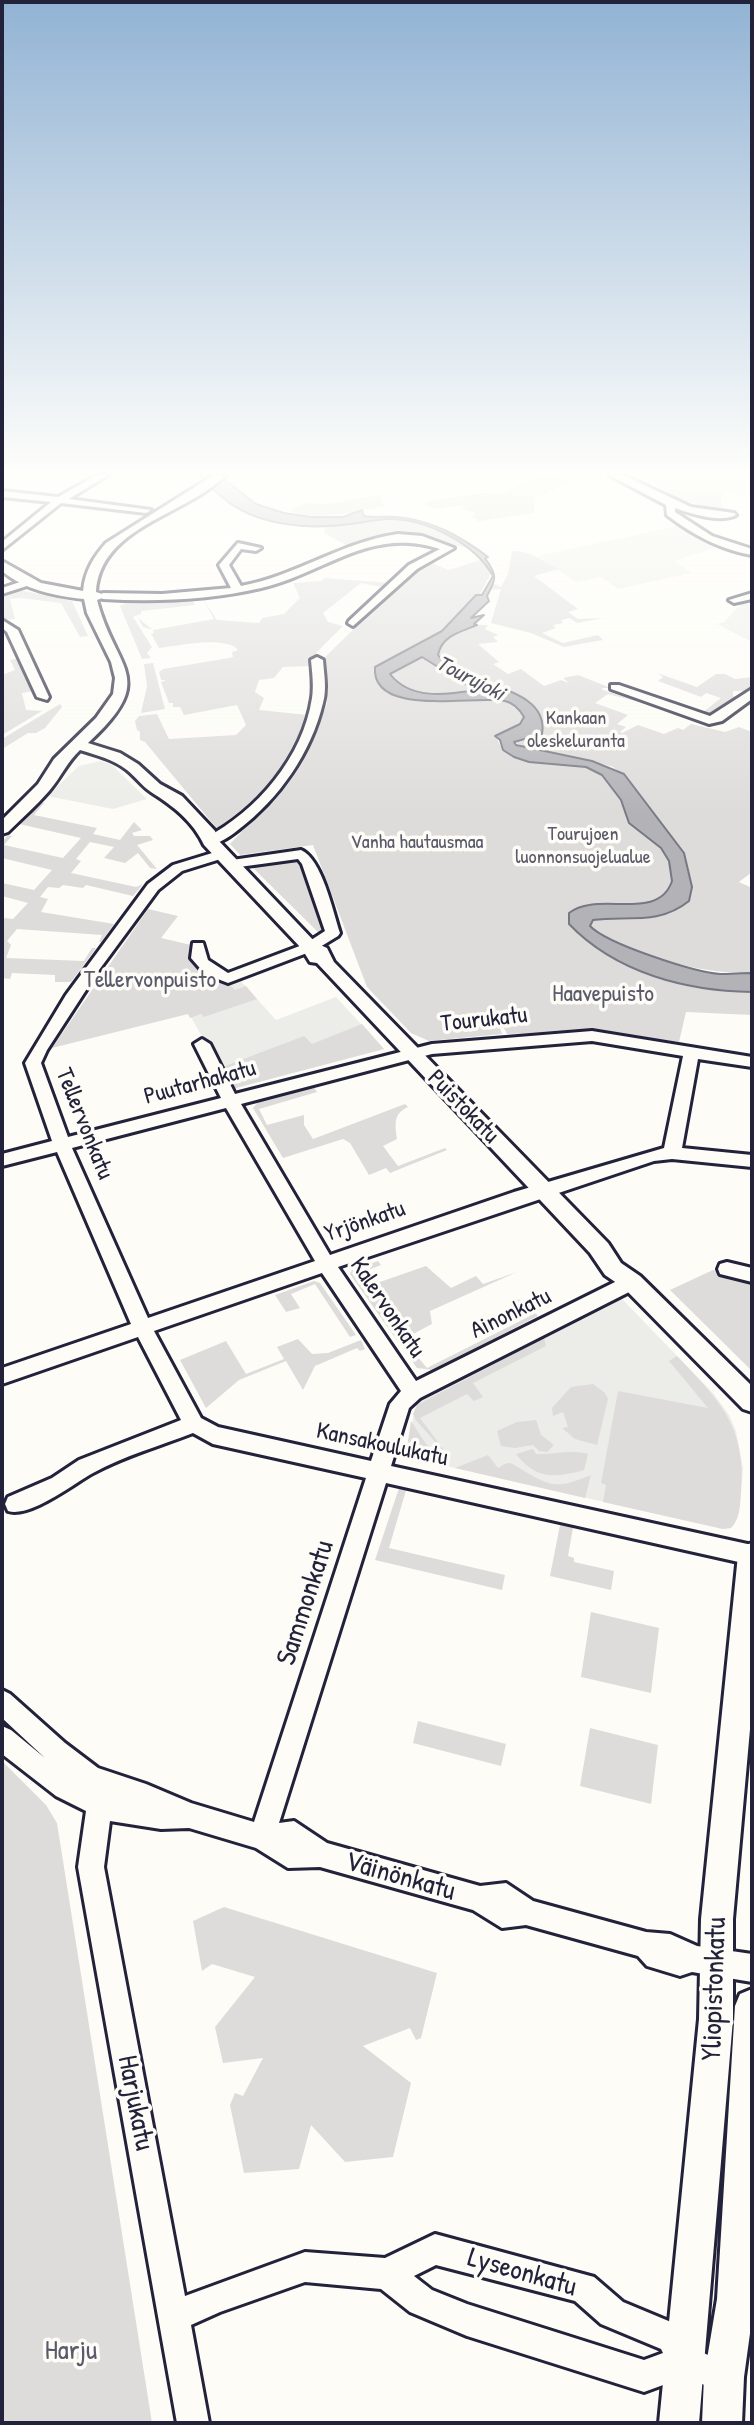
<!DOCTYPE html>
<html>
<head>
<meta charset="utf-8">
<style>
	body { margin:0 }
	#map { position:relative; width:754px; height:2425px; overflow:hidden; background:#fdfcf7; font-family:"Patrick Hand",sans-serif }
	canvas { display:block }
	.frame { position:absolute; inset:0; border:4px solid #22223b; pointer-events:none }
</style>
</head>
<body>
<div id="map">
<canvas width="754" height="2425"></canvas>
<div class="frame"></div>
</div>
<script>
const ctx = document.querySelector('canvas').getContext('2d');
ctx.lineJoin = 'round';
function paint(path, color) { ctx.fillStyle = color; ctx.fill(path, 'evenodd'); }
function stroke(path, color, width, dash) { ctx.strokeStyle = color; ctx.lineWidth = width; ctx.lineCap = dash ? 'butt' : 'round'; ctx.setLineDash(dash || []); ctx.stroke(path); }
function label(font, color, halo, rows, align = 'center') {
  ctx.font = font + ' "Patrick Hand",sans-serif'; ctx.lineWidth = 7; ctx.setLineDash([]); ctx.textBaseline = 'middle'; ctx.strokeStyle = halo; ctx.fillStyle = color; for (const [text, x, y, turn = 0] of rows) {
    ctx.save(); ctx.translate(x, y); ctx.rotate((+turn || 0) * Math.PI / 180); ctx.textAlign = isNaN(turn) ? turn : align; if (halo) ctx.strokeText(text, 0, 0); ctx.fillText(text, 0, 0); ctx.restore();
  }
}
paint(new Path2D(`
	M640 475H752V495L662 488Z
	M682 525 716 547 675 561 691 573 618 589 601 577 576 582 538 556Z
	M742 603 752 605V642L717 624 724 622Z
	M100 761 112 765 147 799 113 809 47 796 79 766Z
	M239 979 276 1020 336 997 384 1049 232 1089 188 1012 201 993Z
	M622 1299 713 1393 729 1415 736 1431 743 1469 739 1512 731 1528 723 1529 411 1458 406 1454 415 1409 421 1401Z`), '#ecece9');
paint(new Path2D(`
	M560 475 569 483 535 498 534 513 475 522 478 520 471 516 476 515 474 512 461 509 465 505 437 509 425 506 427 502 481 493 502 494 534 476Z
	M662 488 722 493 721 510 683 501Z
	M384 494 380 498 385 506C363 511 308 522 290 510L304 503 328 504Z
	M386 519C415 521 444 530 468 548L384 530 394 535 373 538 349 547 324 533 325 527Z
	M512 551C532 551 542 561 559 569L534 576 578 609 568 612 578 619 603 618 577 623 570 618 561 620 563 623 553 625 556 628 542 633 563 643 598 635 603 640 564 647 531 633 491 623 501 589 490 590 494 584 501 587 508 574Z
	M480 560 491 573 480 594 442 631 375 667C370 718 474 695 505 701 514 703 520 710 524 717L520 724 495 736 503 750 529 762 586 767 602 775 621 800 629 823 661 848 669 861 672 881C658 924 597 889 569 913V924C616 973 686 991 752 992V1015L686 1012 679 1042 593 1031 507 1034 504 1028H500L502 1034 429 1041 411 1033 367 987 313 845 240 855 230 844 294 776 302 763 327 704 323 659 414 570 427 561 449 570Z
	M325 578 391 583 386 588 361 583 323 613 328 622 343 626 317 652 314 666 283 667 274 678 259 680 255 692 264 698 259 710 308 715C288 763 266 805 218 830L145 742 140 740V732L137 730 135 721 139 716 157 714 169 739 236 735 246 725 237 705 184 715 180 707H173V703H169L161 682 166 680H161L159 672 163 669 229 658 233 657 232 652 238 650C225 635 177 646 159 648L151 634 154 633 153 630 143 627 138 618 153 630 214 619 201 596 217 620 259 623 262 618 284 614 300 598 293 583 321 581Z
	M15 589 72 601 88 636 80 637 61 603 21 598 10 599 15 619 2 620V593Z
	M190 596 195 605 141 611V614L133 617 152 647 147 653 151 658 142 659 120 606 128 602Z
	M477 625H488L485 629 498 635 493 637 498 642 478 644 499 662 493 664 508 674 521 669 544 686 561 680 569 683 563 678 578 675 611 688H602L603 690 639 702 608 694 595 703 628 715 617 724 626 727 620 732 622 733 638 725 664 734 678 728 683 730 691 724 725 732 739 727 752 732V872L739 882 752 888V973C696 974 642 956 592 930L590 926 593 920 644 919 683 906 678 845 628 779 613 767 592 761 536 751 513 742 542 734C551 685 458 685 437 655 443 635 461 632 477 625Z
	M422 657 477 691C446 693 412 701 389 675Z
	M19 658 33 691 22 693 26 710 42 711 2 735V675L15 670 10 660Z
	M153 663 165 709 141 713 147 686 144 664Z
	M657 673 697 687 716 674H725L735 679 752 677V685L745 691H733V696L736 697C726 705 716 716 702 713L721 698 706 693 701 697 658 681 663 677Z
	M60 704 62 707 45 728 36 733H28L2 749V739Z
	M41 802 44 803 34 815 97 828 93 834 120 840 134 822 142 830 132 833 134 836H150L153 840 137 845 157 869 150 868 138 853 125 863 104 858 114 847 90 842 76 859 81 861 71 873 136 887 143 884 133 896 86 885 83 888 63 885 59 888 48 887 40 897 48 899 41 912 114 924 101 942H99L102 935 17 929 7 941 11 945 6 958 84 961 92 948H96L71 982H55V975L12 973 10 979 2 978V921L5 918 13 919 28 903 2 896V883L34 890 52 870 2 858V842L8 835 12 836 4 845 63 858 81 838 19 824Z
	M294 858 306 865 300 867 321 927 328 926 323 937 249 864Z
	M148 909 178 916 161 938 191 945C189 975 220 972 235 990L246 986 257 999 204 1017 201 1014 190 1018 188 1014 52 1048Z
	M362 1024 384 1049 232 1089 220 1068 304 1036 312 1044Z
	M314 1087 317 1092 259 1109 267 1125 304 1115V1125L313 1139 405 1104 408 1107C393 1114 395 1124 397 1139L383 1146 398 1166 445 1148 447 1150 390 1173 386 1168 369 1175 350 1143 343 1139 283 1158 253 1108 258 1102Z
	M378 1261 381 1265 368 1270 377 1283 426 1266 451 1288 476 1276 483 1284 517 1272 430 1311 432 1324 398 1342 350 1274 352 1270Z
	M713 1270 737 1274 740 1281 745 1283 752 1278V1371L670 1290Z
	M314 1281 320 1283 356 1335 350 1337 315 1284 291 1294 300 1308 286 1312 275 1295Z
	M516 1299 525 1301 538 1316 433 1370 417 1368 406 1353 412 1350 427 1368 530 1316Z
	M544 1338 546 1346 473 1383 483 1397 474 1401 467 1394 420 1418 452 1461 415 1419 413 1414 417 1405Z
	M298 1339 312 1354 328 1353 361 1340 365 1349 360 1351 357 1348 315 1366 303 1390 286 1361 239 1380 206 1408 180 1360 226 1341 246 1374 284 1359 277 1347Z
	M677 1356C720 1401 747 1427 741 1493 740 1505 740 1519 731 1528L723 1529 603 1502 606 1485 601 1483 618 1391 708 1408 669 1361Z
	M593 1384 605 1393 608 1399 597 1445 575 1439 562 1428 568 1427 563 1412 553 1416 552 1408 571 1387Z
	M536 1420 541 1435 554 1445 547 1452 539 1451 533 1445 515 1448 501 1446 497 1431 517 1422Z
	M411 1421 426 1444 450 1465 411 1458 406 1454Z
	M533 1449 536 1454C554 1455 570 1449 588 1454L584 1470C555 1478 536 1480 516 1454Z
	M488 1455 498 1468C502 1466 505 1463 509 1463 513 1462 539 1483 554 1484 566 1486 580 1479 591 1475L585 1498 455 1468Z
	M400 1485 407 1487 389 1548 505 1575 502 1590 375 1560Z
	M560 1525 573 1528 568 1556 574 1558V1562L614 1571 611 1590 550 1576Z
	M591 1612 659 1628 651 1693 581 1677Z
	M418 1721 506 1744 501 1766 413 1743Z
	M590 1728 658 1745 651 1804 580 1786Z
	M2 1761 46 1805 57 1823 152 2423H2Z
	M224 1907 437 1973 421 2038 416 2040 410 2028 363 2046 411 2083 393 2157 345 2162 311 2125 299 2169 244 2173 230 2105 235 2093 243 2096 263 2058 223 2063 215 2027 255 1977 212 1964 202 1971 193 1921Z`), '#dddcdb');
const water = new Path2D(`
	M200 475H219L256 504 284 513 311 517H343L362 510 364 516C375 518 385 516 396 517 432 520 460 536 488 557L485 558C497 575 497 578 487 596L489 601 471 618 484 615 474 624 477 625C461 632 442 635 438 655 459 686 551 684 542 734L514 742 516 745 592 761 624 774 684 853 692 887 689 901C658 926 626 915 593 920L590 926C607 944 694 972 720 974 731 974 742 973 752 973V992C686 991 616 973 569 924V913C597 890 658 923 672 881L669 861 661 848 629 823 621 800 602 775 586 767 529 762 514 757 503 750 500 740 495 736 520 724 524 717C520 710 514 703 505 701 474 695 371 718 375 667L442 631 476 595H482L493 576C474 542 426 519 388 519 376 519 363 523 351 524 309 530 255 526 222 497 214 490 205 484 200 475ZM422 657 475 690C446 695 410 700 390 674Z`);
paint(water, '#b2b2b7');
stroke(water, '#787885', 2);
const minor = new Path2D(`
	M97 475H108L69 499 151 510 146 513 61 503 2 550V542L51 502 2 497V491L58 497Z
	M609 475H623L691 507 734 513 736 515C720 523 692 514 675 508V512L712 536 752 549V555C719 549 693 535 667 515L666 505Z
	M398 534 422 536 454 548 417 569 353 626 348 623 349 621 409 565 440 549C369 526 326 573 261 588 209 600 156 602 103 599L98 596 103 593 162 594 231 588 219 565 238 543 261 548 256 551 241 549 229 565 241 586C296 576 342 542 398 534Z
	M26 580 31 583 30 585 2 594V588Z
	M752 593V599L734 603 729 600Z
	M2 620 18 630 49 697 47 700 37 697 7 632 2 628Z
	M317 657 323 660C324 674 327 689 323 703 311 753 279 799 238 830 229 837 217 846 205 844V838C257 811 303 757 312 698 314 685 312 672 311 660Z
	M611 685H619L710 716 752 689V699L722 721 709 724 611 689Z
	M222 850 227 851V857L182 871 158 890 99 970 47 1050 41 1063 68 1137 221 1098 194 1044 202 1039 210 1044 235 1094 432 1044 592 1031 752 1057V1067L698 1059 682 1148 752 1155V1167L672 1159 654 1161 338 1267 416 1381 625 1277H639L641 1282 639 1287 420 1398 409 1408 391 1466 752 1545V1565L386 1483 279 1823 294 1821 327 1843 480 1886 506 1883 533 1901 646 1932 670 1934 697 1946 752 1954V1982L692 1972 680 1976 647 1966 638 1956 526 1925 502 1928 473 1910 320 1867 288 1868 256 1848 189 1828 161 1829 110 1821 104 1867 185 2296 305 2252 385 2258 435 2234 594 2277 623 2302 683 2327 696 2350 735 2366 740 2377 735 2388 724 2393 685 2377 644 2392 467 2336 410 2312 381 2289 305 2282 220 2312 191 2325 209 2423H177L78 1867 86 1811 56 1796 2 1754V1726L11 1730 45 1758 2 1718V1690L10 1694 65 1743 98 1768 146 1784 191 1803 254 1822 366 1478 213 1444 193 1433C160 1446 123 1456 93 1473 73 1484 30 1518 8 1511L5 1504 8 1497 52 1478 79 1460 181 1420 138 1337 2 1384V1368L131 1324 57 1152 2 1166V1154L52 1141 25 1063 66 995 148 884 173 865ZM592 1041 683 1056 664 1148 514 1192 330 1255 241 1104 432 1054ZM226 1108 315 1261 148 1318 72 1148ZM322 1273 401 1391 390 1404 371 1461 218 1427 201 1418 154 1331ZM436 2265 575 2301 601 2324 661 2349 663 2353 644 2360 467 2304 432 2290 414 2276Z
	M301 850C322 859 333 912 340 933L338 936 315 950 228 983 205 974 191 958 193 943H203L208 960 228 973 305 944 325 931 302 864 298 859 232 868 225 864 232 860Z
	M727 1262 752 1268V1282L720 1274 718 1269 720 1264Z`);
const major = new Path2D(`
	M214 475H226C187 515 100 526 96 592L108 596 97 600C115 671 160 677 88 743L120 753 138 764 160 784 182 796 215 831 218 840 316 943 327 948 334 962 608 1243 621 1263 640 1276 752 1386V1412L743 1409 624 1288 605 1275 590 1253 317 963 310 962 302 949 204 845C193 821 173 806 151 792 142 786 135 776 127 770 113 759 96 755 80 750 67 762 61 777 49 791 36 806 21 819 8 832L2 834V820L38 784 54 759 96 718 113 694 115 678 111 662 87 613 84 599C55 596 25 590 2 571V561L41 583 83 591C85 571 93 558 106 543Z
	M752 1543V1707L733 1919V2019L699 2423H659L699 2019 701 1919 738 1555 742 1546Z
	M752 1989V2319L744 2377 742 2423H702L704 2377 717 2299 735 2006 740 1994Z`);
stroke(minor, '#22223b', 6);
stroke(major, '#22223b', 6);
paint(minor, '#fdfcf7');
paint(major, '#fdfcf7');
const sky = ctx.createLinearGradient(0, 0, 0, 815);
sky.addColorStop(0, '#92b3d4');
sky.addColorStop(0.58, '#fefefb');
sky.addColorStop(1, '#fefefb00');
ctx.fillStyle = sky;
ctx.fillRect(0, 0, 754, 815);
label('20px', '#5a5a6b', '#fdfcf7', [
	["Kankaan",576,719],
	["oleskeluranta",576,742],
	["Tourujoen",583,835],
	["luonnonsuojelualue",583,858],
	["Vanha hautausmaa",417,843]
]);
label('italic 22px', '#545466', '#fdfcf7', [
	["Tourujoki",470,679,27]
]);
label('24px', '#5a5a6b', '#fdfcf7', [
	["Tellervonpuisto",150,981],
	["Haavepuisto",603,995]
]);
label('24px', '#22223b', '#fdfcf7', [
	["Tourukatu",484,1020,-6],
	["Puutarhakatu",200,1083,-15],
	["Puistokatu",463,1107,46],
	["Tellervonkatu",84,1124,68],
	["Yrjönkatu",365,1222,-19],
	["Kalervonkatu",387,1308,56],
	["Ainonkatu",511,1314,-26],
	["Kansakoulukatu",382,1445,12]
]);
label('28px', '#22223b', '#fdfcf7', [
	["Sammonkatu",306,1603,-72],
	["Väinönkatu",400,1877,16],
	["Yliopistonkatu",715,1989,-88],
	["Harjukatu",135,2103,79],
	["Lyseonkatu",522,2273,16]
]);
label('28px', '#5a5a6b', '#fdfcf7', [
	["Harju",71,2352]
]);
</script>
</body>
</html>
